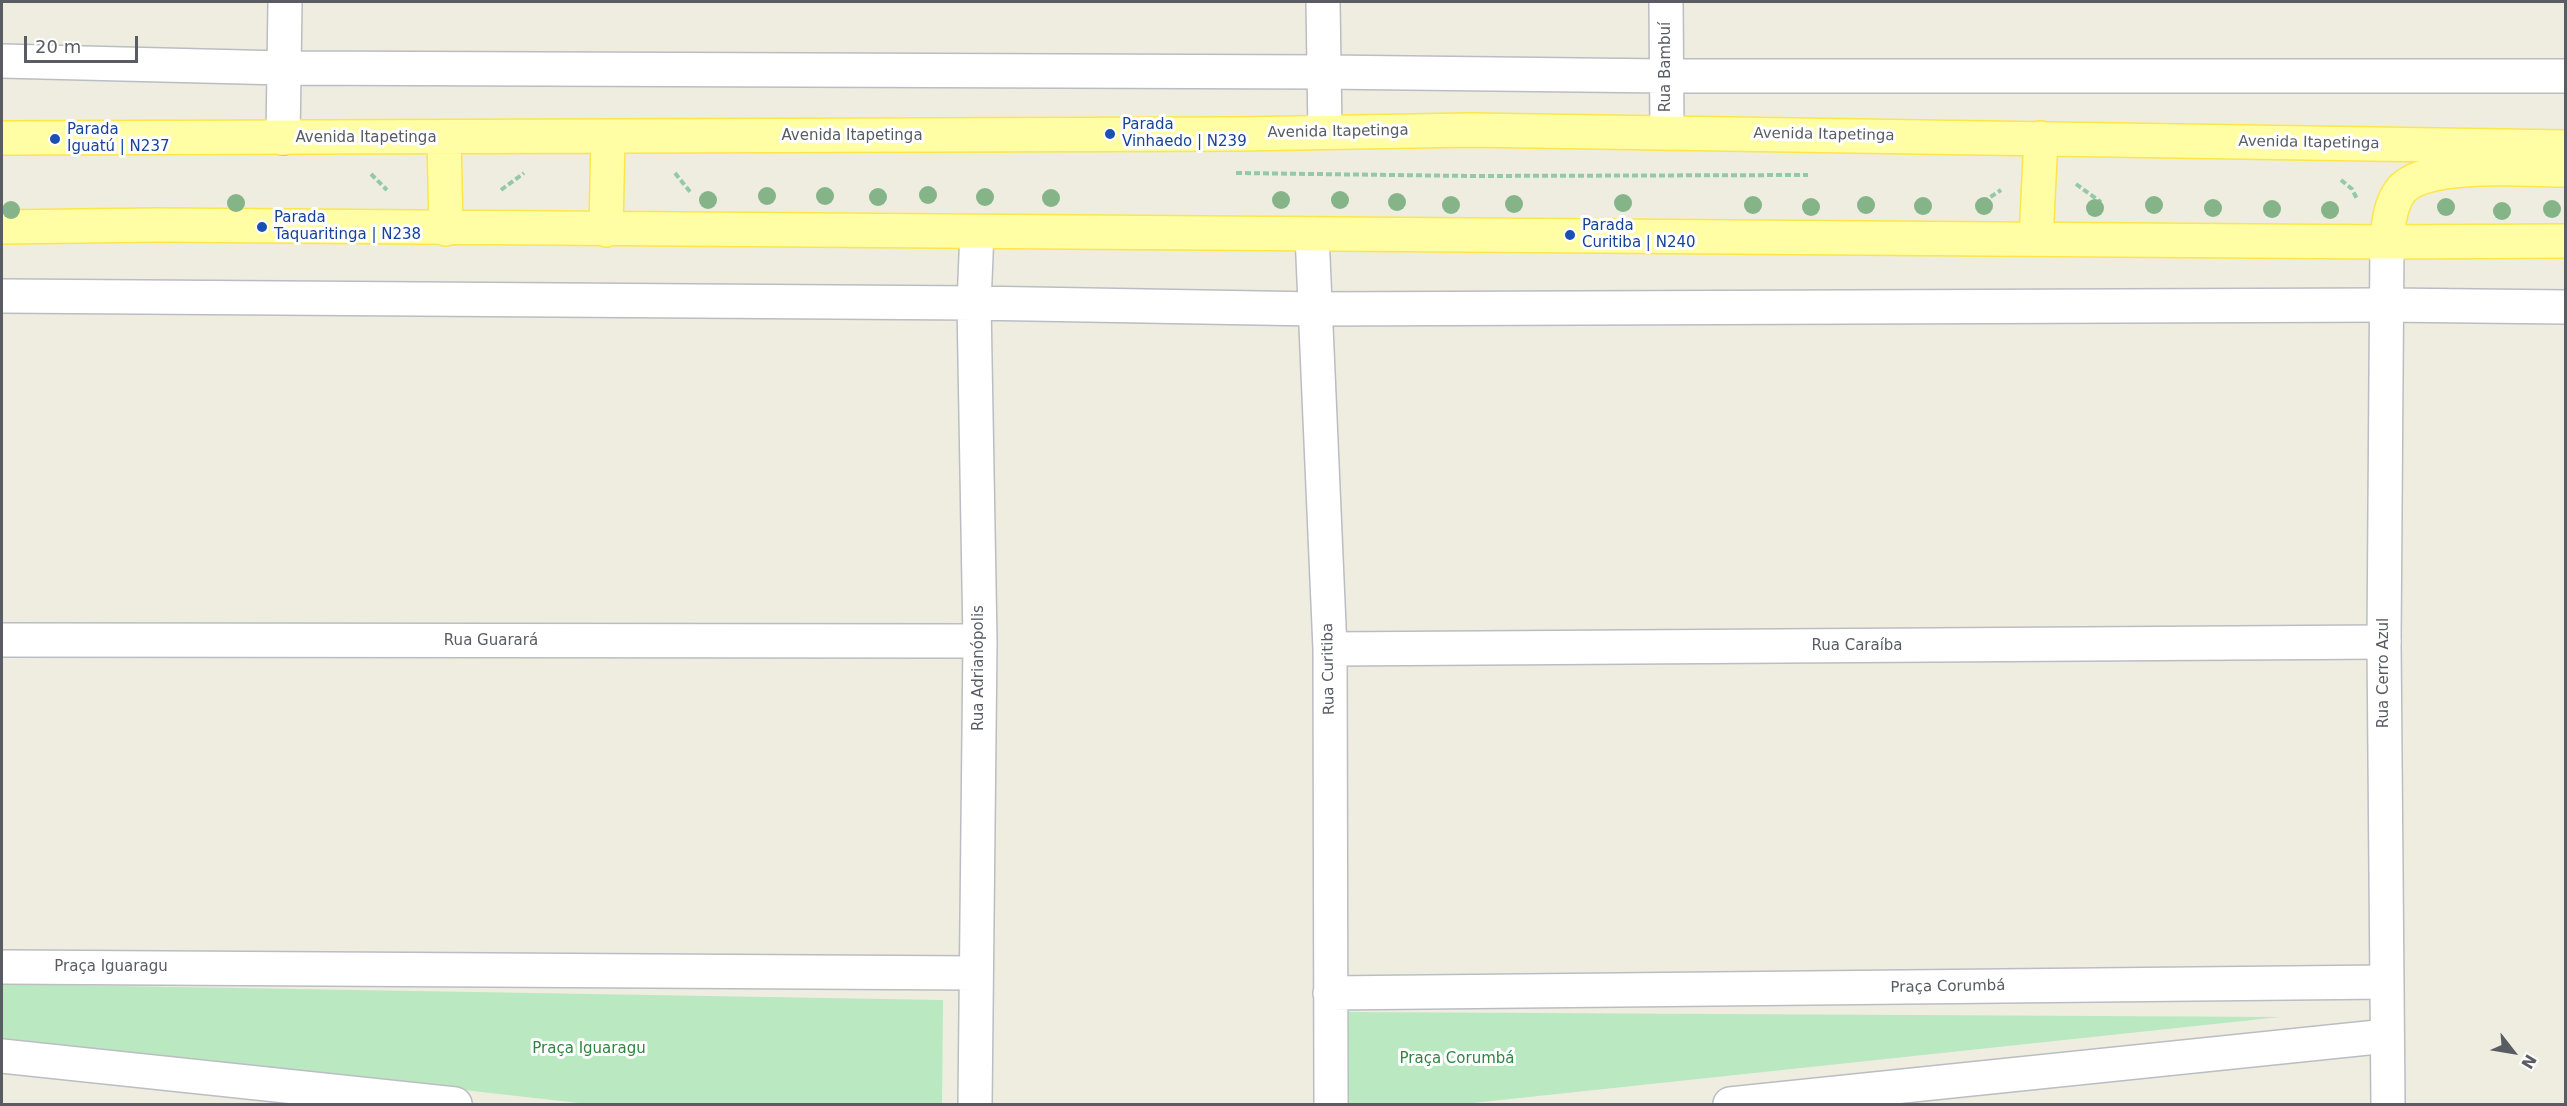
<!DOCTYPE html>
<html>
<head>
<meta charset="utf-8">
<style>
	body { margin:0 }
	#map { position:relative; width:2567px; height:1106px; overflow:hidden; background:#eeede0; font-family:"DejaVu Sans",sans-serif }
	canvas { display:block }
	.frame { position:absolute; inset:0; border:3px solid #595c63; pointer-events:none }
	.north { position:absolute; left:2483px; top:1022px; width:60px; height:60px; -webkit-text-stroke:4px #fff; paint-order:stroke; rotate:121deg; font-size:16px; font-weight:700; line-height:24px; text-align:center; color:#595c63 }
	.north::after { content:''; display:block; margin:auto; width:21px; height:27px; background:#595c63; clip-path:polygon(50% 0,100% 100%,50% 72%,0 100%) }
	.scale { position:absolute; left:24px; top:36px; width:114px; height:27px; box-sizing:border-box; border:3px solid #595c63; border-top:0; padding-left:8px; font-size:18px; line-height:21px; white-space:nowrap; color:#595c63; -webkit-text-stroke:4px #fff; paint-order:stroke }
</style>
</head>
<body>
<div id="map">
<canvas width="2567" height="1106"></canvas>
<div class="frame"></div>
<div class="north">N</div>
<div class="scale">20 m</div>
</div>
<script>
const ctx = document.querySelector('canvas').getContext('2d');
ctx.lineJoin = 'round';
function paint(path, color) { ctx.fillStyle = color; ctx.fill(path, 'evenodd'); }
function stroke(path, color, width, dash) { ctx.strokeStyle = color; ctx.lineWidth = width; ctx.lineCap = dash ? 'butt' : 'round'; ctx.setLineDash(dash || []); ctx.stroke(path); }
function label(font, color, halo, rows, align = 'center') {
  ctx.font = font + ' "DejaVu Sans",sans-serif'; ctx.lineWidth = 6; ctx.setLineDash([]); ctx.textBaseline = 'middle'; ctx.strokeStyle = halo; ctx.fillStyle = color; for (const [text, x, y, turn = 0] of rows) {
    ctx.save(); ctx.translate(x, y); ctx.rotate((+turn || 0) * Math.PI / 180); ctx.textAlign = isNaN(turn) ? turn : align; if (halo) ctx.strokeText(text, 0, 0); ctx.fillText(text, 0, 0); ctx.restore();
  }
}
paint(new Path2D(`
	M2 984 943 1000 942 1104H588L2 1038Z
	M1344 1012 2280 1017 1463 1104H1339Z`), '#bae8c1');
const minor = new Path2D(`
	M1323 2 1325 132
	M1666 2 1667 133
	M2 61 284 68 1324 72 1665 76H2566
	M283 138 285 2
	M1312 234 1330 649 1331 1104
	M2 296 974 303 1316 309 2386 305 2566 307
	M2 640 980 641
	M1330 649 2384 642
	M2 967 975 973
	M1330 993 2386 982
	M2 1056 455 1104
	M975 1104 980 641 974 303 977 232
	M1730 1104 2387 1036`);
const tertiary = new Path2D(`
	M2387 242 2384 642 2388 1104`);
const primary = new Path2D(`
	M444 137 446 229
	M2 138 1239 134 1470 130 2566 147
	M2 227 157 225 2387 242 2566 241
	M606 230 608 137
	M2036 239 2041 138
	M2387 242C2388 225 2390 203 2402 189 2429 161 2527 170 2566 170`);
stroke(minor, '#bbbdc3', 36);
stroke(tertiary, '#bbbdc3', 36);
stroke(primary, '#fce64a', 36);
stroke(new Path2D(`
	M675 173 691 193
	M1236 173 1471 176 1808 175
	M371 174 387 190
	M2341 180 2352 189 2357 199
	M2076 184 2101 202
	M501 190 524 173
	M1983 202 2001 190`), '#93c9aa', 4, [6, 3]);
stroke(minor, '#fff', 33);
stroke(tertiary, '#fff', 33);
stroke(primary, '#fffea4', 33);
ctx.fillStyle = '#84b487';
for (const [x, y] of [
	[928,195],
	[767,196],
	[825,196],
	[878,197],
	[985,197],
	[1051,198],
	[708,200],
	[1281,200],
	[1340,200],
	[1397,202],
	[236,203],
	[1623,203],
	[1514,204],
	[1451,205],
	[1753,205],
	[1866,205],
	[2154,205],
	[1923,206],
	[1984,206],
	[1811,207],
	[2446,207],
	[2095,208],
	[2213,208],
	[2272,209],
	[2552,209],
	[11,210],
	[2330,210],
	[2502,211]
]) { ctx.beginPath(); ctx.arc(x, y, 9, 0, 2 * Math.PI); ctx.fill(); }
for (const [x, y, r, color] of [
	[1110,134,6,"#1a4fb4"],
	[55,139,6,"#1a4fb4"],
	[262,227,6,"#1a4fb4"],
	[1570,235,6,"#1a4fb4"]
]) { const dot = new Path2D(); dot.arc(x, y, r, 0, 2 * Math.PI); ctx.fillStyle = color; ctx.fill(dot); stroke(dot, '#fff', 2); }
label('15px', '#595c63', '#fff', [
	["Rua Bambuí",1666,67,-90],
	["Avenida Itapetinga",1338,132,-1],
	["Avenida Itapetinga",1824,135,1],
	["Avenida Itapetinga",852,136],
	["Avenida Itapetinga",366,138],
	["Avenida Itapetinga",2309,143,1],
	["Rua Guarará",491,641],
	["Rua Caraíba",1857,646],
	["Rua Adrianópolis",979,668,-90],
	["Rua Curitiba",1329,669,-91],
	["Rua Cerro Azul",2384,673,-90],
	["Praça Iguaragu",111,967],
	["Praça Corumbá",1948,987,-1]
]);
label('15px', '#164399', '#fff', [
	["Parada",1122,125],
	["Vinhaedo | N239",1122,142],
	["Parada",67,130],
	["Iguatú | N237",67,147],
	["Parada",274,218],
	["Taquaritinga | N238",274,235],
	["Parada",1582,226],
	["Curitiba | N240",1582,243]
], 'left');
label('15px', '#2e863f', '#fff', [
	["Praça Iguaragu",589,1049],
	["Praça Corumbá",1457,1059]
]);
</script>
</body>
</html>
